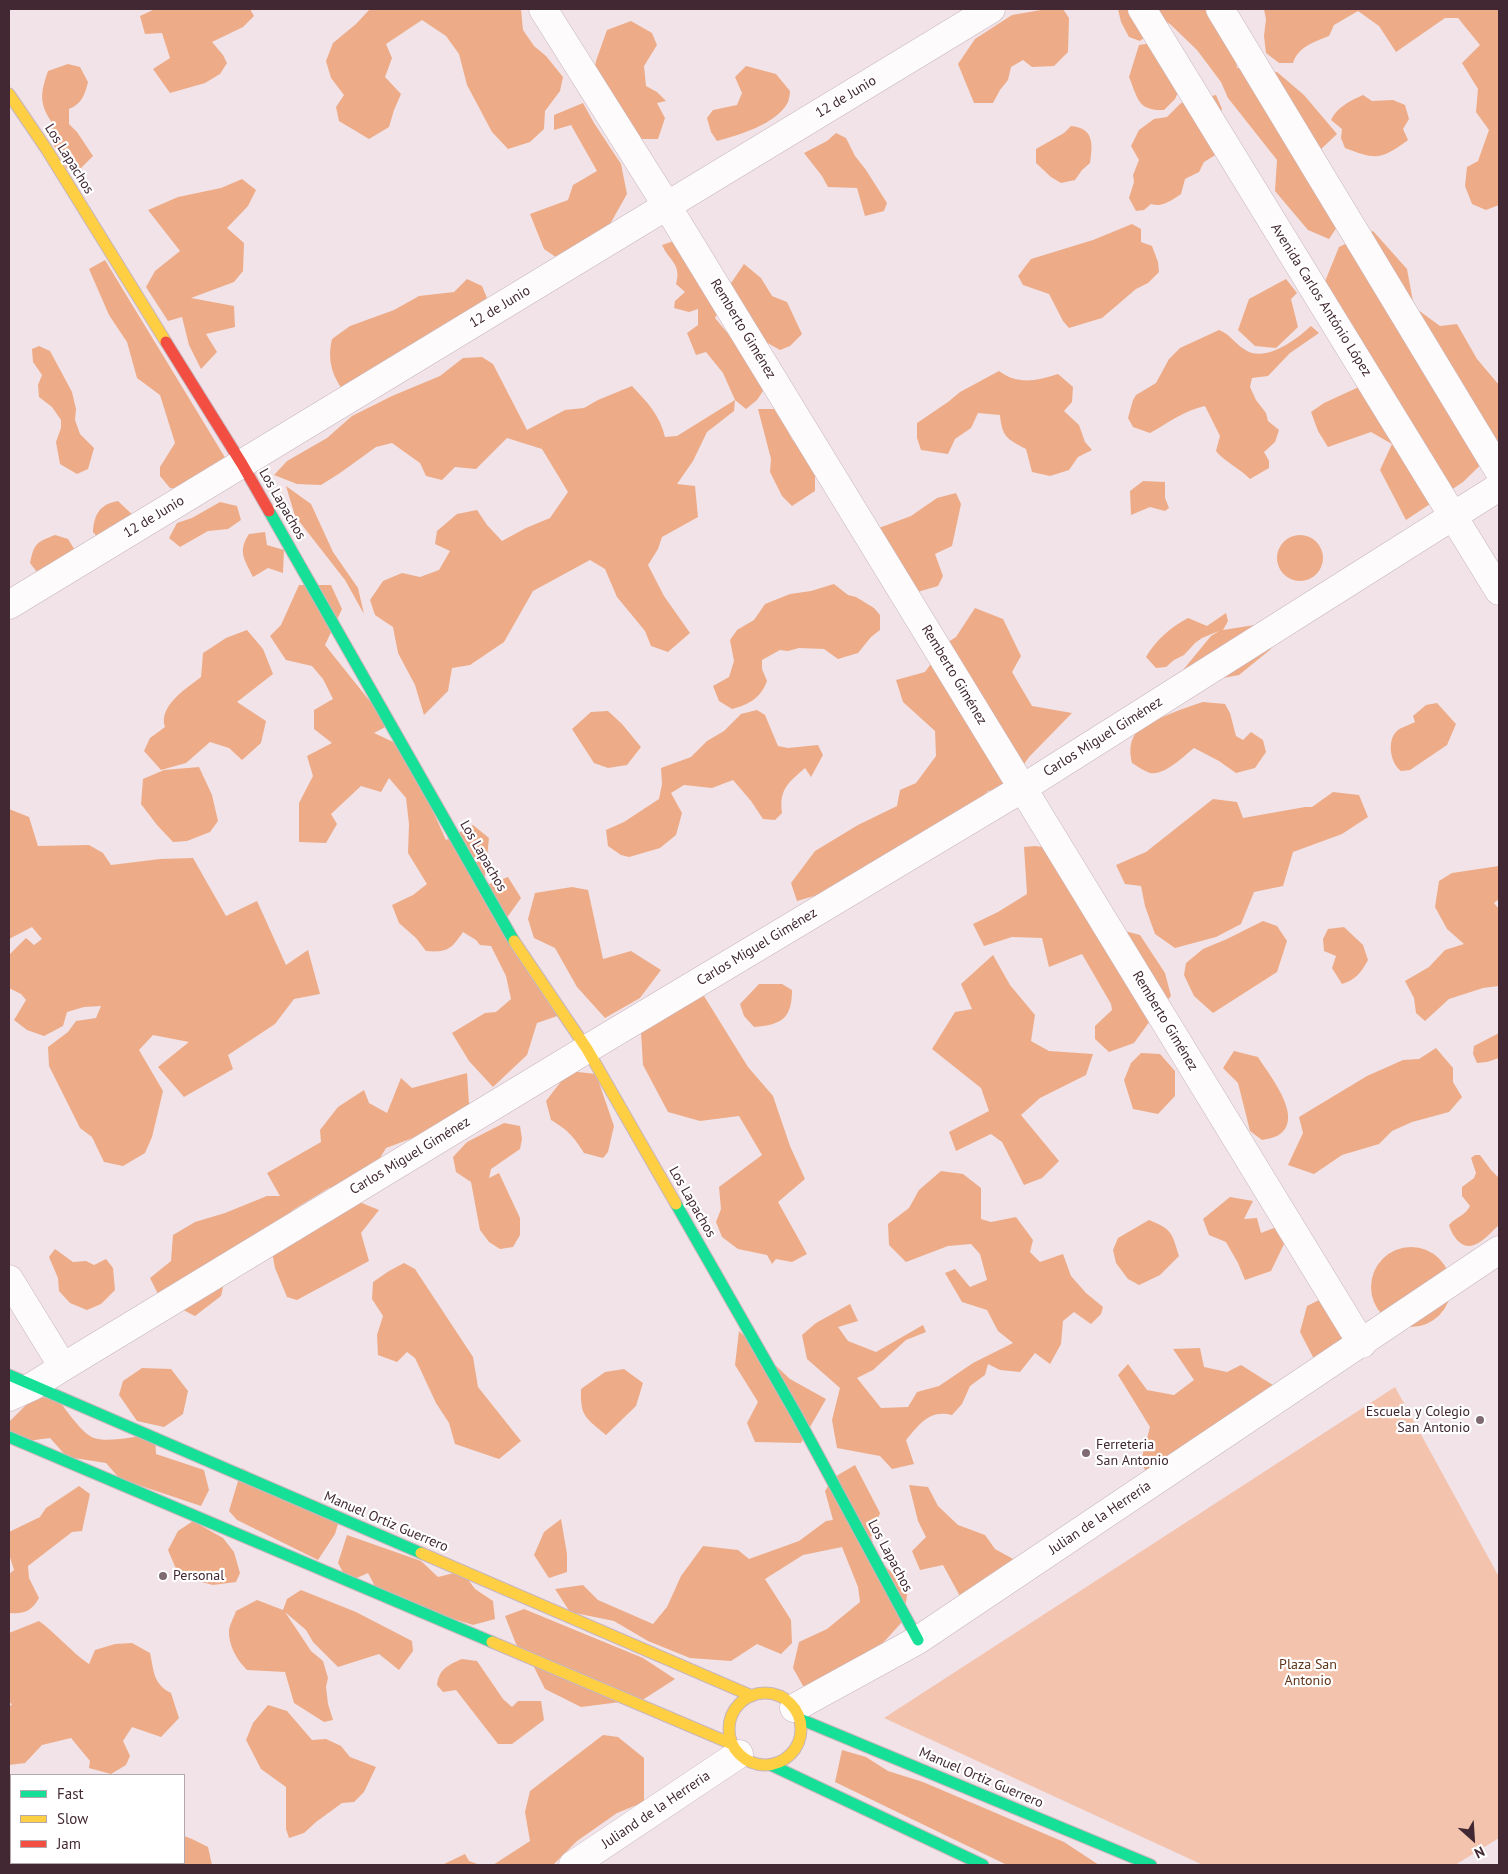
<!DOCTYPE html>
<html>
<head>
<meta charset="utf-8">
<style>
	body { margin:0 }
	#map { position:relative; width:1508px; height:1874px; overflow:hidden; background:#f1e3e8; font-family:"PT Sans",sans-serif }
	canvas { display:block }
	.frame { position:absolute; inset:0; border:10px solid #412833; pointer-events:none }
	.legend { position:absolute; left:10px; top:1774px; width:175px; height:90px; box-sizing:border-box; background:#fff; border:1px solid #b3a9ad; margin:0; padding:6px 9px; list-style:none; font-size:15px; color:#412833 }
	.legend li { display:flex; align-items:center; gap:10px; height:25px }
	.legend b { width:25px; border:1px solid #b3a9ad }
	.north { position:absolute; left:1448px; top:1814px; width:50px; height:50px; -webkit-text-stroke:4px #fff; paint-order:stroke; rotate:154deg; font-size:14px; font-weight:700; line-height:20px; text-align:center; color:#412833 }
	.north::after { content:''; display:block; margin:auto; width:18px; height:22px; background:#412833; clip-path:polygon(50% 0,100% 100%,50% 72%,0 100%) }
</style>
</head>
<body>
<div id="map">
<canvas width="1508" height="1874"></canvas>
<div class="frame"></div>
<ul class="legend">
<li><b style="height:6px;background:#16e098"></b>Fast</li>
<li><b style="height:6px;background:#ffcf43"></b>Slow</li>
<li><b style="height:6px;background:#f24e42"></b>Jam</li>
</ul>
<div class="north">N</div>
</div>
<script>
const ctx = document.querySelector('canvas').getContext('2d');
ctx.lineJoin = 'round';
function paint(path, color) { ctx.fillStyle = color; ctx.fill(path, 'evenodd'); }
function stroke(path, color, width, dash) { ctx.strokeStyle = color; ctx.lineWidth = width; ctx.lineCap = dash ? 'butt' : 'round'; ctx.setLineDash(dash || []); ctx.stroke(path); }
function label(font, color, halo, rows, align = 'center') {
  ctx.font = font + ' "PT Sans",sans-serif'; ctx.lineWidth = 4.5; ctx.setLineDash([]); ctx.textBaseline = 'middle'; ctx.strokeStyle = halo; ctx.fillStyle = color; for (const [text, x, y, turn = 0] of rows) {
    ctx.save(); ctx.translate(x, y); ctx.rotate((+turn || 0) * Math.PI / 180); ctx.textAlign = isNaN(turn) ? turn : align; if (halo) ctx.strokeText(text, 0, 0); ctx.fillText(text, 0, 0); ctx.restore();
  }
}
paint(new Path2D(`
	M1395 1387 1499 1577V1838L1455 1865H1203L884 1718Z`), '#f3c3ad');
paint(new Path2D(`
	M155 9H250L254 16 243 27 212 42 223 55 227 63 220 74 205 83 170 93 153 69 170 58 162 33 145 34 140 16Z
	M370 9H521L523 30 534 46 546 56 563 77 560 91 545 111 544 129 530 142 508 149 492 132 467 85 459 54 446 36 422 20 386 44 392 58 385 77 401 94 394 110 389 127 369 139 339 121 336 107 344 95 331 78 326 61 333 43 356 24Z
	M1047 9H1063L1069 18 1068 52 1054 66 1032 67 1023 60 1011 67 1008 80 1000 90 993 103H974L958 64 975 39 1012 15Z
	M1118 9H1212L1234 46 1237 68 1277 72 1304 95 1337 134 1319 151 1345 215 1329 239 1308 230 1275 191 1277 160 1228 98 1221 82 1197 50 1170 24 1160 18 1146 36 1140 41 1129 37 1121 22Z
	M1264 9H1499V205L1486 210 1472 204 1465 186 1467 167 1478 161 1489 130 1476 112 1478 89 1462 63 1480 45 1458 18H1445L1396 52 1379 26 1358 11 1334 25 1329 36C1314 42 1298 47 1293 63H1279L1266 53 1264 36 1266 19Z
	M631 21 652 33 657 45 644 66 646 86 657 92 666 101 657 103 665 118 658 139H638L591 87 596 61 607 30Z
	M1164 41 1183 82 1175 99 1164 110C1138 111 1138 99 1129 77L1139 45Z
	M68 64 80 67 88 82C85 94 82 104 69 109V124L77 132 93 156 80 169H67L49 137 53 124C39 104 40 94 48 71Z
	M746 66 776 74 790 91C790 94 789 99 788 102 777 124 739 135 717 141L711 132 707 118 713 110 737 105 742 93 735 77Z
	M1216 95 1222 109 1212 135 1217 154 1204 162 1199 172 1185 179 1181 194C1172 200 1162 208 1151 204L1144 210 1136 211 1129 198 1134 182 1133 175 1139 160 1131 146 1139 130 1154 119 1167 117 1181 103Z
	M1363 95 1372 101 1393 100 1405 105 1409 119 1403 129 1408 140C1381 160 1376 160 1345 148L1341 138 1342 129 1331 120C1337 107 1350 101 1363 95Z
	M583 103 594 123 621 164 627 194 605 233 572 268 544 249 530 214 568 200 573 185 597 171 571 125 554 130V115Z
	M1071 126C1094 128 1093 144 1090 163L1082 170 1075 180 1061 183 1051 177 1036 163V149L1064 133Z
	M836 133 846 138 855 156 866 170 887 203 884 211 865 216 857 188 828 187 822 176 804 153 827 141Z
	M242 179 256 190 248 206 227 228 244 243 243 271 234 282 191 298 234 306 235 327 206 334 217 352 201 369 189 345 182 317 168 321 146 287 155 271 180 251 148 210 178 197 221 188Z
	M1132 224 1141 229V242L1152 246 1158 262 1159 272 1148 283 1136 289 1102 318 1069 328 1063 321 1049 294 1023 285 1018 276 1031 259 1093 240Z
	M1373 231 1407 269 1414 307 1440 326 1457 324 1477 359 1499 385V447L1463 482 1406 520 1380 470 1392 444 1371 432 1328 447 1318 431 1311 412 1324 403 1361 386 1315 306 1339 247Z
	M686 237 720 309 715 318 749 359 765 388 757 400 746 409 735 400 734 411 707 432 693 461 677 484 695 486 698 517 662 537 658 549 648 565 664 596 690 633 668 652 651 646 645 631 617 597 605 569 590 560 533 591 504 642 470 665 452 668 448 691 424 715 415 685 398 653 393 627 375 615 370 600 383 581 402 573 420 577 439 570 450 551 435 544 437 531 457 514 477 510 487 525 502 541 526 528 550 518 568 492 542 449 507 438 476 469 455 467 442 480 426 476 420 463 392 443 376 447 340 473 321 485 297 484 274 475 287 461 327 438 352 416 392 396 440 376 463 358 482 357 493 364 527 430 565 410 584 408 598 400 632 386C647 402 660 415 665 437L677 436 735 400 723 373 706 352 696 355 687 333 698 325V309L689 312 674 308 675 301 685 292 676 284C682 264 669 261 662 245Z
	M105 260 232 469 177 489 170 488 160 476V467L175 443 160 395 137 378 127 342 109 315 89 269Z
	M744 264 761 278 772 296 787 302 802 334 790 346 780 350 757 337 727 289Z
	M467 279 482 286 487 298 470 319 345 393C332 376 327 360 332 339L350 326 394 310 419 296 454 292Z
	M1286 279 1297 293 1291 299 1298 327 1276 348 1255 346 1238 330 1249 299Z
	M1311 326 1319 333 1290 353 1268 376 1252 378 1250 387 1256 400 1266 413 1268 421 1279 430 1275 442 1264 452 1269 461V468L1250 479C1239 468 1225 462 1216 451L1220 436 1205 406C1185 410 1168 423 1150 433L1133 427 1128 418 1133 400 1136 395 1156 383 1169 359 1180 348 1219 330C1231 335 1233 342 1244 349 1264 364 1296 340 1311 326Z
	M39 346 50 351 72 392 76 409 75 420 80 434 94 448 88 469 77 474 60 464 56 442 61 428V420L52 407 39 397 38 385 42 375 33 362 32 349Z
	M999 371C1017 385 1037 381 1058 374L1073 387 1072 402 1064 411 1079 425 1085 442 1092 450 1078 457 1069 470 1050 476 1032 472 1026 449C1007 439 1002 437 1000 415L978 413 971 428 955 439 948 454 921 450 917 438V423L948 402 960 392Z
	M758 409H776L792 439 815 468V491L792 506 782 496 770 472 771 459Z
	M1143 481 1165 482V498L1169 508 1165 511 1150 507 1131 515 1130 491Z
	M286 486 311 504 333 552 358 588 364 614 345 580 295 516Z
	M956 493 961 504 952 546 935 554 943 576 938 586 914 593 879 528 911 516 937 498Z
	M118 501 138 520 100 540 93 532C94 514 100 504 118 501Z
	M220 502 237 506 241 520 228 529 208 531 180 547 169 538 177 523 192 518Z
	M265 532 267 545 284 550 283 573 268 568 253 577C245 560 237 552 249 534Z
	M1277 558a23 23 0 1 1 46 0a23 23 0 1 1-46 0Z
	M55 535 68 539 76 552 47 576 37 572 30 563C34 543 37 542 55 535Z
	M834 584 848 595 856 597 874 608 880 615V630L871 637 858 653 838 659 824 649 799 648 788 651 780 650 762 660V669L767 681C761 698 748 705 732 709L719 701 713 686 729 677 734 661 730 640 737 630 754 620 765 604 790 594 811 591Z
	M299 585H331L342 609 325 645 389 725 374 733 404 747 446 840 473 825 489 838 484 886 508 877 521 898 506 919 566 1013 537 1023 527 1055 493 1087 469 1061 452 1033 485 1013 496 1012 511 999 506 976 491 946 480 945 476 940 463 932C452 948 448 953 426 951L416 938 399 923 392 905 413 895 427 884 408 853 409 824 406 798 389 778 381 792 361 786 331 814 337 824 326 843 299 842V803L313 776 307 756 332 743 314 729V710L333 699 323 679 312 666 286 660 270 636 281 625Z
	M975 608 1003 619 1021 656 1012 672 1032 706 1072 713 1029 757 1008 787 988 791 970 810 845 887 797 901 791 883 815 851 858 825 897 806 900 790 916 783 936 756 935 731 903 702 896 680 925 672 945 644 956 637Z
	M1226 613 1228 621 1223 630 1261 624 1271 649 1239 675 1196 683 1183 670 1211 636 1219 631 1202 638 1195 643 1184 655 1174 660 1166 667 1156 668 1146 657C1156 640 1171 627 1188 618L1207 626Z
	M247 630 263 649 273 674 237 702 266 721 261 743 242 760 229 748 210 742 186 763 161 770 144 751 150 738 165 727C158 706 187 688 201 677L203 653 226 638Z
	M1203 702 1225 704 1230 713 1236 736 1243 740 1251 732 1263 740 1266 752 1255 768 1236 773 1219 761 1194 748C1184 756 1164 776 1150 773 1144 771 1137 766 1132 763 1130 754 1129 745 1134 736 1141 722 1188 707 1203 702Z
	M1437 703 1456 724 1447 745 1410 770 1401 771C1391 764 1386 741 1397 731 1401 727 1410 725 1415 722L1413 716 1426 705Z
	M757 710 765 715 778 746 788 748 818 745 823 755 811 777 805 768C788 783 779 789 782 813L775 820 763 819 751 801 733 780 712 788 684 785 671 793 682 813 676 835 660 848 629 857 621 855 608 846 606 830 624 822 659 799 662 784 661 768 691 757 707 741 724 731 741 714Z
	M608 711 622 724 641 747 627 765 608 768 594 763 572 729 591 712Z
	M199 767 212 795 218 821 210 832 187 841 173 842 157 825 141 804 143 779 164 770Z
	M1333 792 1359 795 1368 817 1342 834 1293 852 1283 886 1254 892 1241 924 1216 937 1175 948 1155 934 1145 906 1141 886 1125 884 1116 865 1146 852 1213 799 1237 802 1243 818 1305 807H1312Z
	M9 809 29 817 38 846 89 845 103 853 111 865 160 859 193 858 226 916 257 901 286 965 308 950 320 994 294 999 275 1024 228 1055 233 1069 184 1097 158 1067 189 1042 153 1035 139 1050 163 1091 152 1137 145 1153 123 1166 104 1162 92 1137 80 1128 49 1066 48 1047 68 1032 76 1021 96 1018 101 1006 84 1007 67 1012 63 1026 44 1036 27 1030 14 1020 26 1000 21 994 9 988V955L26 938 34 945 42 939 32 927 9 939Z
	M1035 846 1051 848 1091 922 1140 935 1165 973 1171 996 1155 1014 1134 1043 1109 1052 1095 1039V1026L1112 1010 1111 1004 1082 954 1049 967 1042 938 1012 937 984 946 973 924 998 912 1027 894 1024 847Z
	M1499 866V899L1494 903 1499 909V986L1483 988 1449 999 1425 1021 1416 1013 1414 998 1405 981 1429 967 1445 950 1464 944 1447 929 1435 907 1439 881 1452 873Z
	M572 887 588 890 603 959 631 951 661 970 640 998 605 1018 577 987 555 948 534 938 528 919 535 893Z
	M1263 921 1277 926 1287 941 1277 972 1213 1013 1194 996 1184 975 1186 963 1203 949 1227 939Z
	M1344 927 1363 945 1368 960C1361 973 1355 980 1342 984L1332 968 1336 956 1324 951 1323 939 1328 929Z
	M993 955 1010 985 1035 1015 1031 1041 1049 1051 1093 1054 1086 1075 1040 1098 1021 1115 1059 1161 1042 1178 1024 1185 1002 1142 991 1134 956 1151 949 1132 989 1111 981 1088 932 1049 955 1012 972 1009 961 984Z
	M759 984H782L792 990C792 1019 781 1025 754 1027L744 1016 740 1004Z
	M704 996 748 1067 773 1096 790 1146 805 1179 778 1202 807 1254 792 1262 776 1259 772 1264 767 1255 738 1249 722 1237 716 1222 721 1209 719 1187 762 1155 739 1116 700 1121 668 1112 643 1065 641 1032 678 1004Z
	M1499 1033V1058L1487 1062 1477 1063 1473 1054 1474 1046Z
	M1436 1048 1453 1068V1082L1462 1097 1449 1112 1412 1122 1392 1131 1379 1144 1342 1155 1314 1174 1288 1165 1303 1133 1299 1117 1367 1076 1403 1060 1419 1059Z
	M1234 1051 1258 1057C1269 1075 1307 1120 1277 1136 1273 1138 1266 1139 1262 1140L1250 1131 1238 1083 1223 1068Z
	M1141 1053 1160 1054 1175 1071V1096L1158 1114 1133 1109 1124 1080 1131 1063Z
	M569 1071 596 1074 614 1126 608 1152 603 1158 584 1153C574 1137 568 1130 551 1120L546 1101Z
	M467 1073 469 1104 437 1136H418L386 1148 374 1168 348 1184 329 1188 293 1210 226 1274 221 1296 195 1316 160 1298 150 1278 171 1261 173 1235 195 1222 225 1213 267 1196H280L267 1173 321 1142 320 1130 338 1107 364 1090 369 1103 387 1113 401 1078 412 1088Z
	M504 1123 520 1126 522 1139 520 1149 491 1169 489 1178 499 1173 520 1218V1235L513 1247 500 1249 489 1242 480 1230 471 1182 456 1172 453 1157 467 1142Z
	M1475 1155H1480L1491 1170 1499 1178V1225C1492 1231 1483 1242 1474 1245 1461 1250 1452 1235 1449 1225 1457 1216 1465 1216 1470 1206L1462 1196V1187L1474 1178 1476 1173 1471 1158Z
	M941 1171 963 1174 981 1188V1219L991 1222 1016 1217 1033 1240 1030 1252 1040 1262 1063 1254 1071 1276 1086 1293 1103 1307 1101 1314 1091 1324 1074 1312 1063 1321 1061 1344 1050 1364 1035 1353 1020 1372 1000 1370 988 1364 985 1375 970 1386 962 1404 952 1415C929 1409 919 1425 906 1440L914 1464 892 1469 880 1456 837 1448 832 1420 840 1388 807 1359 802 1335 816 1323 850 1304 858 1321 838 1327 848 1341 876 1352 923 1325 926 1332 906 1340 873 1370 857 1378 881 1408 908 1407 917 1392 939 1386 973 1363 1013 1343 998 1331 987 1310 962 1302 945 1273 955 1269 970 1287 987 1280 980 1254 971 1244 948 1246 906 1262 889 1245 888 1224 909 1208 919 1190Z
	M1230 1197 1253 1201 1244 1219 1257 1218 1261 1233 1279 1226 1284 1244 1271 1271 1245 1280 1238 1263 1226 1242 1209 1235 1203 1219Z
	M357 1201 379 1210 361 1233 369 1261 297 1300 287 1297 275 1268 270 1241Z
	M1149 1220C1172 1229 1172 1233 1179 1256L1160 1275 1139 1285 1128 1279 1116 1263 1113 1250 1118 1238Z
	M1371 1287a40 40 0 1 1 80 0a40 40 0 1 1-80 0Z
	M55 1249 73 1262 86 1261 94 1265 106 1259 113 1268 115 1290 101 1304 87 1310 70 1303 59 1291 58 1278 49 1257Z
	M404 1263 415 1269 473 1357 478 1387 521 1441 499 1459 455 1444 449 1423 436 1403 415 1358 407 1352 397 1362 378 1355 377 1335 383 1316 372 1299 373 1282 389 1271Z
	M1319 1300 1346 1343 1315 1361 1300 1332 1307 1306Z
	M739 1331 790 1379 826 1399 801 1443 755 1442 747 1423 758 1402 735 1365Z
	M1200 1348 1204 1367 1227 1372 1241 1365 1276 1387 1248 1406 1210 1427 1148 1476 1141 1461 1150 1427 1118 1375 1128 1364 1147 1390 1174 1395 1194 1380 1173 1349Z
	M142 1368 171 1369 188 1391 183 1414 164 1427 137 1421 119 1395 123 1381Z
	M624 1369 643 1383 636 1406 606 1435C586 1418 580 1417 581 1389L605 1372Z
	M34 1397 57 1398C65 1408 82 1434 94 1438 108 1443 140 1436 155 1433L156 1454 204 1470 209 1490 201 1506 120 1479 106 1463 67 1457 50 1438 12 1443 9 1422Z
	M855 1465 880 1513 871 1537 877 1558 908 1589 903 1621 882 1644 811 1700 793 1668 799 1642 827 1629 860 1602 858 1587 842 1547 803 1555 765 1579 791 1620 792 1643 781 1654 757 1644 731 1661 690 1658 648 1641 614 1621 570 1612 555 1589 583 1585 598 1600 653 1624 667 1607 681 1576 703 1546 738 1550 749 1559 799 1541 826 1521 833 1520 825 1491 833 1478Z
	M242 1468 338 1524 335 1534 318 1560 237 1520 229 1511Z
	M909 1485 928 1487 938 1506 958 1525 985 1535 995 1549 1015 1560 961 1598 943 1565 920 1570 912 1551 926 1537 918 1521Z
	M79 1486 90 1494 82 1531 72 1532 28 1566 29 1578 39 1598C32 1611 24 1614 10 1613L9 1574 14 1570 9 1554V1532L40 1517 46 1508Z
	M561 1519 567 1554V1572L549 1578 534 1555 544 1532Z
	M193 1521 223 1538 234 1552 240 1573 236 1582 213 1585 179 1576 168 1550 178 1531Z
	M347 1535 421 1561 438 1577 462 1571 475 1589 493 1601 495 1619 473 1625 380 1596 368 1573 348 1582 338 1563Z
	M301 1590 356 1612 412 1641 413 1651 399 1670 379 1654 338 1667 313 1642 306 1630 285 1612 311 1651 323 1661 328 1678 326 1687 328 1704 333 1720 324 1722 294 1703 285 1672 247 1670C237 1660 228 1645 229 1630 230 1624 234 1617 236 1611L257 1600 283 1610 287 1599Z
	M524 1609 643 1658 675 1679 644 1699 581 1707 545 1689 532 1663 516 1644 505 1616Z
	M39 1621C57 1634 70 1651 89 1664L95 1650 115 1644 132 1643 150 1653C154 1671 153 1684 171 1693L179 1718 161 1737 132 1727 123 1741 130 1756 126 1765 111 1774 89 1768 90 1761 71 1738 42 1745 25 1763 9 1765V1706L12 1705 9 1701V1633Z
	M462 1659 477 1661 503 1699 512 1707 518 1701H541L544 1720 512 1744H498L456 1690 443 1692 437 1685C439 1669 448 1665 462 1659Z
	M268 1705 287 1711 312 1740 326 1739 341 1746 350 1757 376 1767 364 1792 354 1802 342 1803 316 1822 304 1833 289 1838 286 1829V1787L261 1769 246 1740 253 1723Z
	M603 1735 618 1737 644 1758V1802L617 1813 577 1841 553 1865H493L530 1841 525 1812 530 1791Z
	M842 1750 866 1757 888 1771 923 1782 1064 1842 1099 1865H1007L835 1782Z
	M9 1786 11 1801V1863H42L41 1865H9Z
	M184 1836 192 1839 208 1847 212 1865H153L147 1863H184Z
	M465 1854 469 1861 480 1865H442Z`), '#edac87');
const street = new Path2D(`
	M543 9 667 206 1362 1344
	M1142 9 1499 591
	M1220 9 1499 471
	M9 605 991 9
	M9 1279 63 1367
	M9 1397 33 1386 63 1367 587 1049 1023 788 1499 487
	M794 1708 918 1640 1499 1250
	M573 1865 739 1754`);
const fast = new Path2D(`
	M269 511 514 941
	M676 1204 796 1414 918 1640
	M9 1375 421 1553
	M9 1437 492 1642
	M800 1719 1151 1865
	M771 1765 983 1865`);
const slow = new Path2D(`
	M9 94 47 150 166 342
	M514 941 587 1049 676 1204
	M421 1553 752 1696
	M492 1642 732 1744
	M729 1729a36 36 0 1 1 72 0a36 36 0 1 1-72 0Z`);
const jam = new Path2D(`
	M166 342 242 464 269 511`);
stroke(street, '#c7b5bd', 29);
stroke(fast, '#c7b5bd', 13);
stroke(slow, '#c7b5bd', 13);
stroke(jam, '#c7b5bd', 13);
stroke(street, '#fdfbfc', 28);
stroke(fast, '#16e098', 11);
stroke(slow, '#ffcf43', 11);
stroke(jam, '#f24e42', 11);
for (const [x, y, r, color] of [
	[1480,1420,5,"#7f6972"],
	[1086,1453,5,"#7f6972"],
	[163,1576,5,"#7f6972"]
]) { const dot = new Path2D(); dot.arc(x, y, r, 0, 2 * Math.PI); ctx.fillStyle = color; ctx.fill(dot); stroke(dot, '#fff', 2); }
label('14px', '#412833', '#fff', [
	["12 de Junio",846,97,-31],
	["Los Lapachos",69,159,58],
	["Avenida Carlos António López",1321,300,58],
	["12 de Junio",500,307,-31],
	["Remberto Giménez",743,329,59],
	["Los Lapachos",282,504,60],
	["12 de Junio",154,517,-31],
	["Remberto Giménez",954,675,59],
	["Carlos Miguel Giménez",1103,737,-32],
	["Los Lapachos",483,856,60],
	["Carlos Miguel Giménez",757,947,-31],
	["Remberto Giménez",1165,1021,59],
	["Carlos Miguel Giménez",410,1156,-31],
	["Los Lapachos",692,1202,60],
	["Julian de la Herrería",1100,1518,-34],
	["Manuel Ortiz Guerrero",386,1522,23],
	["Los Lapachos",890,1556,62],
	["Manuel Ortiz Guerrero",981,1778,23],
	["Juliand de la Herreria",656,1810,-34]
]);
label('14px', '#412833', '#fff', [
	["Escuela y Colegio",1470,1412,"right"],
	["San Antonio",1470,1428,"right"],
	["Ferreteria",1096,1445],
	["San Antonio",1096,1461],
	["Personal",173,1576]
], 'left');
label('14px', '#5f3418', '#fff', [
	["Plaza San",1308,1665],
	["Antonio",1308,1681]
]);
</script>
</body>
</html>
